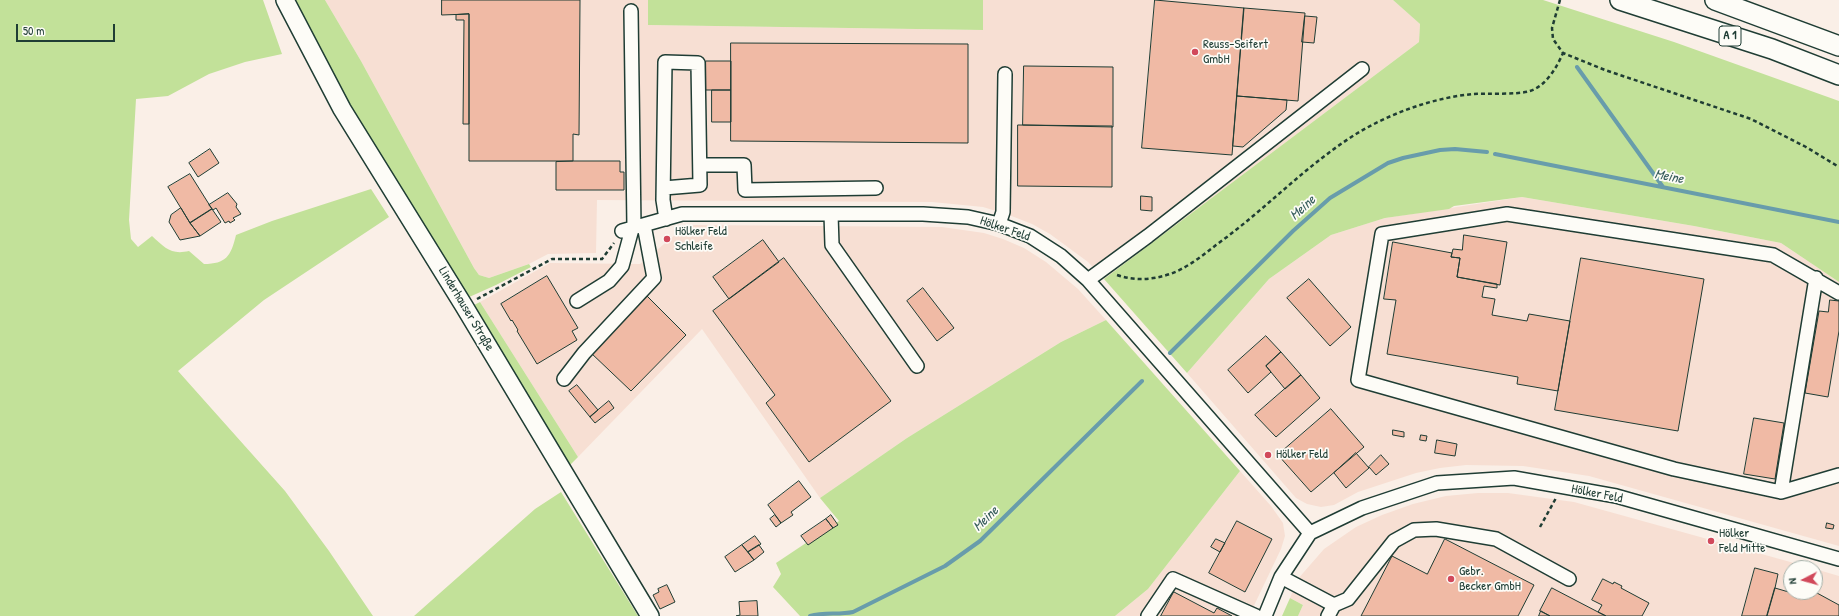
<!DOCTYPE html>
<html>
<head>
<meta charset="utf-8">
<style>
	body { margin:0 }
	#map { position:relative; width:1839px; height:616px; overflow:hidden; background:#faefe7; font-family:"Patrick Hand",sans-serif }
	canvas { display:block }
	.north { position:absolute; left:1783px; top:560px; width:40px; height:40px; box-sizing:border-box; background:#fdfcf7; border:1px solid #a4b0a9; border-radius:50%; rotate:264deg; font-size:11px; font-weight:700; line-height:16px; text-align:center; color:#1f3d34 }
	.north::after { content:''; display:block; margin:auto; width:14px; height:18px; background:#d1495b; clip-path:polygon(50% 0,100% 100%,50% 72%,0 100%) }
	.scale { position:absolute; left:16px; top:24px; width:99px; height:18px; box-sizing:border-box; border:2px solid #1f3d34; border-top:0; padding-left:5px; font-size:12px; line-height:14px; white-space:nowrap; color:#1f3d34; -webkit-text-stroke:3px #fdfcf7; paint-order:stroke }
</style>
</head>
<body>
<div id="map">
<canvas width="1839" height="616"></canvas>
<div class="north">N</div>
<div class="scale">50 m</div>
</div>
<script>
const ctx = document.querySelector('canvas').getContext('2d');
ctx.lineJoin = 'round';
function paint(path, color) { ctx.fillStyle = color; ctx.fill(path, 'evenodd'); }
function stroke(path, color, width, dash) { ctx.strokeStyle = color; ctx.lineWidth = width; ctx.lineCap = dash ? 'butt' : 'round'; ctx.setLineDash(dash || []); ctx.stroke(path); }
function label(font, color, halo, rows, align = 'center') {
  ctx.font = font + ' "Patrick Hand",sans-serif'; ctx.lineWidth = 3.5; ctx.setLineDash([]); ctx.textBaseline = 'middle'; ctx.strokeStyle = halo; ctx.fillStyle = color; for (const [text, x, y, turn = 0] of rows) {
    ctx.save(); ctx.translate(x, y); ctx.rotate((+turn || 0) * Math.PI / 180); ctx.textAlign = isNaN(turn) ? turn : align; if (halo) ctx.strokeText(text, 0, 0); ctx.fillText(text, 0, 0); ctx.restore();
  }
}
paint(new Path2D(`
	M325 0H648V25L983 30V0H1393L1420 24 1419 42 1104 279 1088 262 1050 234 1032 224 1009 215 983 207 932 202 597 200 596 253 548 254 529 264 489 278 479 275 474 268 361 61Z
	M1522 197 1694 226 1781 243 1839 282V546L1589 476 1523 466 1466 465 1440 468 1416 473 1358 492 1334 505 1321 507 1307 504 1296 498 1187 373 1269 279 1331 235 1385 218Z
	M694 225 942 227 984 233 1003 239 1024 248 1046 262 1078 289 1106 320 1061 342 907 438 820 498 702 329 578 457 480 302 550 263 640 264 681 230Z
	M1240 471 1271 506 1283 523 1285 536 1281 549 1249 616H1115L1148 589Z
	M1478 493H1508L1574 502 1812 568H1791V592H1815V569L1839 576V616H1298L1303 605 1290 598 1297 580 1324 549 1356 527 1382 515 1413 504 1446 496Z`), '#f7dfd3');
paint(new Path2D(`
	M0 0H263L282 54 245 62 209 74 168 96 136 99 129 220 131 239 138 247 152 236C165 248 171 255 189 251L204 264C226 264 231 256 236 235L272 221 371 189 389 217 264 300 178 371 285 491 329 551 373 616H0Z
	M295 0H325L361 61 474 268 479 275 489 278 529 264 531 267 496 285 467 298 350 105Z
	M648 0H983V30L648 25Z
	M1393 0H1543L1674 42 1839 101V282L1781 243 1694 226 1522 197 1454 206 1449 209 1385 218 1331 235 1269 279 1187 373 1104 279 1419 42 1420 24Z
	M480 302 578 457 568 467 472 306Z
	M1106 320 1240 471 1148 589 1115 616H800L773 587 781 574 776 563 839 521 820 498 907 438 1061 342Z
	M561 492 638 616H414L535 509Z
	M1290 598 1303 605 1298 616H1282Z`), '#c2e199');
stroke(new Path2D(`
	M1577 67 1663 187
	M1495 154 1839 222
	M1170 353 1293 231 1330 198 1388 163 1403 158 1440 150 1455 149 1487 152
	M810 616C824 612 839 615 853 612L945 566 980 541 1142 381`), '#689cab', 4);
const building = new Path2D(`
	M442 0H580L579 135 573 134V161H469V14L442 15Z
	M1155 0 1244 8 1232 155 1142 148Z
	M1244 8 1305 13 1298 101 1237 96Z
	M469 14V124H463L464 20H456V15Z
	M1305 16 1317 17 1314 43 1302 42Z
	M731 43 968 44V143L731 141Z
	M706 61H731V90H706Z
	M1024 66 1113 67V127L1023 125Z
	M712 90H731V122H712Z
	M1237 96 1287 100 1286 110 1243 147 1233 146Z
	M1018 125 1112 126V187L1018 186Z
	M210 149 219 163 198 177 189 163Z
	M573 161H620V172H624V190H556V162Z
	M190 174 212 209 190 223 168 187Z
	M228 193 237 204 236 207 241 214 233 218 235 220 230 223 229 221 225 223 216 208 213 210 209 205Z
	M1141 196 1152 197V211L1141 210Z
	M181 208 190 223 200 236 180 240 169 222 171 215Z
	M212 209 221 222 200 236 190 223Z
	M1464 235 1507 242 1500 285 1457 277 1460 258 1451 257 1453 249 1462 250Z
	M763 240 779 262 729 299 713 277Z
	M1393 242 1452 253 1451 257 1460 258 1457 277 1497 284V288L1484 286 1482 297 1495 299 1492 315 1527 321 1529 314 1570 321 1558 391 1517 384 1518 377 1387 354 1396 300 1384 299Z
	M784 258 891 401 809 462 766 403 775 395 713 311Z
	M1581 258 1704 279 1678 431 1555 410Z
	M547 276 578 328 572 331 577 340 537 364 517 331 518 330 512 320 511 321 501 304Z
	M1309 279 1351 327 1330 346 1287 298Z
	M923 288 954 328 937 341 907 301Z
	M646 295 686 335 631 391 590 352Z
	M1830 300 1839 301V331L1828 397 1805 393 1819 311 1828 312Z
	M1266 336 1281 352 1266 366 1271 372 1248 393 1228 370Z
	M1281 352 1301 375 1285 389 1266 366Z
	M1301 375 1320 398 1276 437 1255 415Z
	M577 385 598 410 590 417 569 391Z
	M609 401 614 408 595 423 590 417Z
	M1331 409 1364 447 1311 492 1278 455Z
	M1754 418 1784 423 1775 479 1744 474Z
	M1393 430 1404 432V437L1393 435Z
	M1421 435 1427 436 1426 441 1420 440Z
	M1437 440 1457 444 1455 456 1435 453Z
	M1356 453 1369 468 1346 488 1334 473Z
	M1381 455 1389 464 1376 475 1369 467Z
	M799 481 811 497 791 512 793 515 781 523 768 505Z
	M775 515 781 523 776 527 770 519Z
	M831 515 838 525 833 528 826 519Z
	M826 519 833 528 808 545 801 536Z
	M1237 521 1272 539 1245 592 1209 573Z
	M1827 523 1834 525 1833 529 1826 528Z
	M755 536 761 544 748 552 742 545Z
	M1216 539 1225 543 1220 552 1211 547Z
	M1445 539 1534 585 1518 616H1361L1392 556 1427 574Z
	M742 545 754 560 735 572 725 557Z
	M759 545 764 552 754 560 748 552Z
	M1755 568 1778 574 1775 588 1767 616H1742Z
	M1603 579 1613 584 1614 582 1622 586 1621 588 1649 603 1642 616H1606L1598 612 1602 605 1592 600Z
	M667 585 675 602 660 609 653 595 659 592 658 589Z
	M1552 588 1598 612 1606 616H1550L1540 611Z
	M1775 588 1792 593H1817L1839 605V616H1767Z
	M1174 592 1214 613 1217 608 1232 616H1161Z
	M757 601 758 616H736L740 615 739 602Z
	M1541 611 1550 616H1539Z`);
paint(building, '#f0baa5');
stroke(building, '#1f3d34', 1);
const minor = new Path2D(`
	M631 11 634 228
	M700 165H744L745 190 876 188
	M664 188 700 185 698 63 665 62 663 200 666 219
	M831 214 832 245 917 366
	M999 224 1003 212 1005 74
	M622 231 682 214H923L968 217 999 224 1030 236 1061 256 1088 280 1310 533
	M1088 280 1148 236 1362 69
	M1839 293 1773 255 1507 214 1382 234 1358 380 1674 469 1781 492 1839 475
	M577 301 609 281 622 266 632 229
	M564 379 584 353 654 278 644 225
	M1781 492 1816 278
	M1281 577 1334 605 1348 599 1394 541 1414 530 1436 529 1496 539 1569 579
	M1148 616 1173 579 1256 616
	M1265 616 1281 577 1310 533 1362 508 1437 483 1514 478 1616 496 1839 559
	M1328 616 1334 605`);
const major = new Path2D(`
	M285 0 342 109 464 306 650 616`);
const highway = new Path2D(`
	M1620 0 1772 49 1839 75
	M1715 0 1839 46`);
stroke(minor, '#1f3d34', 16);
stroke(major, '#1f3d34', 20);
stroke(highway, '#1f3d34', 22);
stroke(new Path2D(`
	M1560 0 1552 28 1553 39 1563 53 1605 70 1751 119 1806 147 1839 167
	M1117 275C1135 281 1152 280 1170 274 1187 268 1202 256 1216 245 1265 210 1305 166 1356 134 1391 113 1432 98 1473 94 1488 93 1517 95 1530 91 1546 86 1557 67 1563 53
	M477 299 552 259H602L614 243
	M1540 527 1556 498`), '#1f3d34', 2.5, [4, 3]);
stroke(minor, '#fdfcf7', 13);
stroke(major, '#fdfcf7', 17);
stroke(highway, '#fdfcf7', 19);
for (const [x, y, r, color] of [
	[1195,52,4,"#d1495b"],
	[667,239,4,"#d1495b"],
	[1268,455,4,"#d1495b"],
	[1711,541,4,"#d1495b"],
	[1451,579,4,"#d1495b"]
]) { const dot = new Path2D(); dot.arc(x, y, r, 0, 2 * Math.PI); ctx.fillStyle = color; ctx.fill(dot); stroke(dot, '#fdfcf7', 1.5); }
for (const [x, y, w] of [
	[1730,36,22]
]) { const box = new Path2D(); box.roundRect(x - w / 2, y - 10, w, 20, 3); ctx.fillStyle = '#fdfcf7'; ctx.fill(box); stroke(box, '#1f3d34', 1); }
label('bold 12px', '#1f3d34', null, [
	["A 1",1730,36]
]);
label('13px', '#1f3d34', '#fdfcf7', [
	["Reuss-Seifert",1203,45],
	["GmbH",1203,60],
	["Hölker Feld",675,232],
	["Schleife",675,247],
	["Hölker Feld",1276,455],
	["Hölker",1719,534],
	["Feld Mitte",1719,549],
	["Gebr.",1459,572],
	["Becker GmbH",1459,587]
], 'left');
label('13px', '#1f3d34', '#fdfcf7', [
	["Hölker Feld",1005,229,19],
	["Linderhauser Straße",466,309,59],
	["Hölker Feld",1597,494,11]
]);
label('italic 14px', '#375d5c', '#fdfcf7', [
	["Meine",1669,177,11],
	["Meine",1303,208,-42],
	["Meine",986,519,-44]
]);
</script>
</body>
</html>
